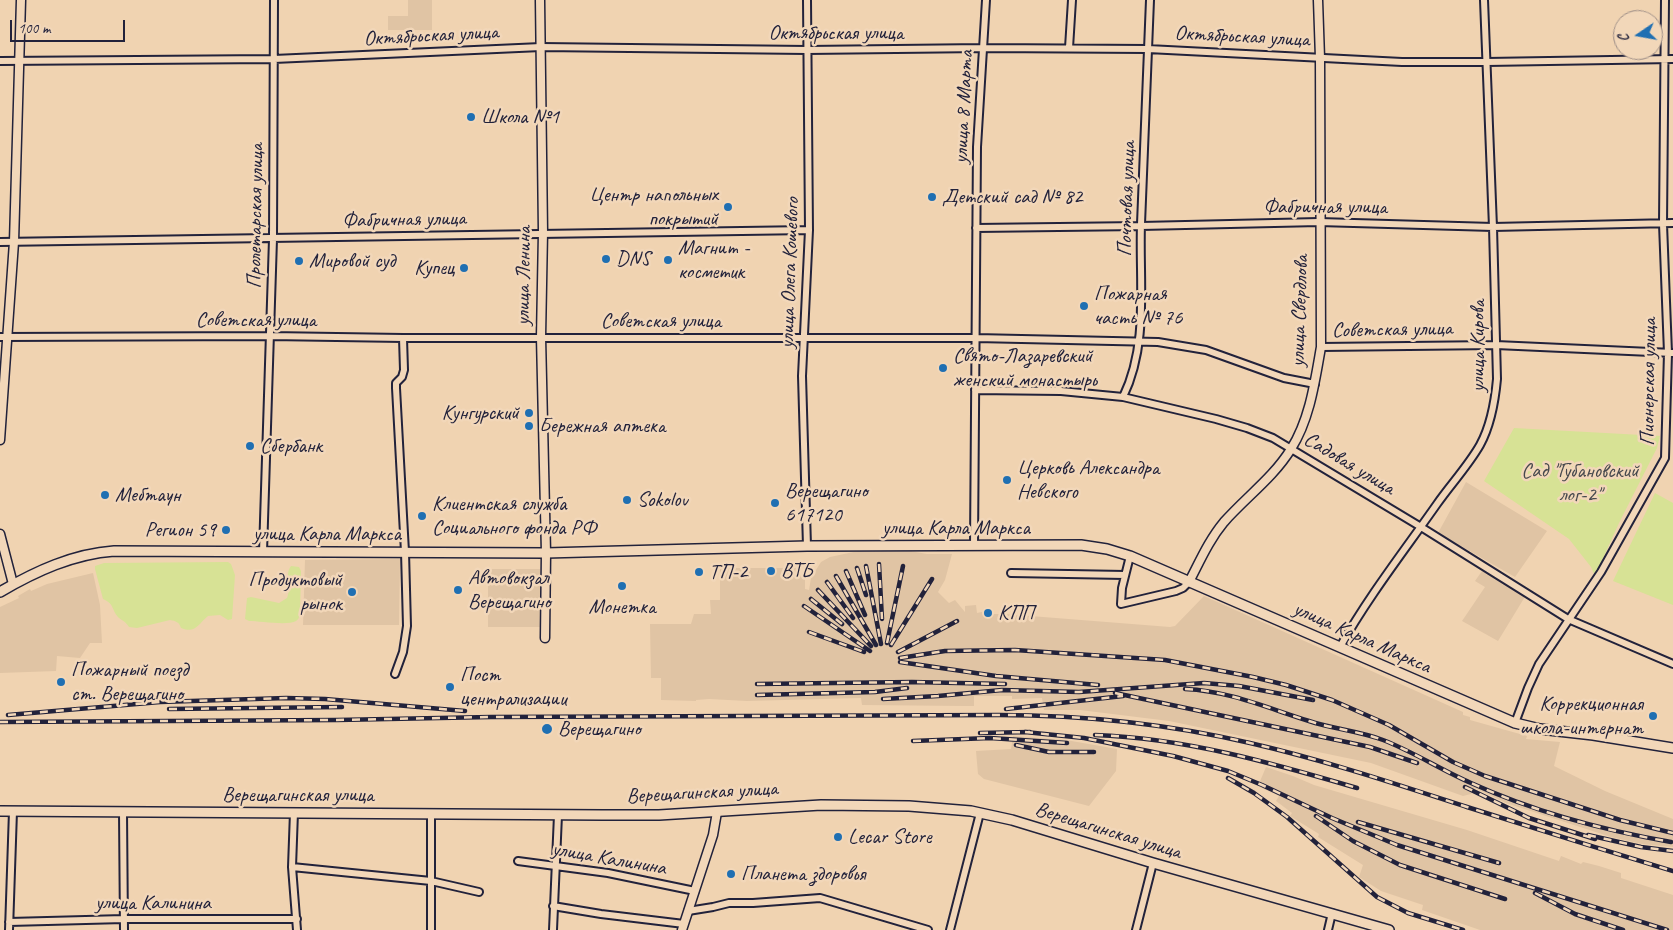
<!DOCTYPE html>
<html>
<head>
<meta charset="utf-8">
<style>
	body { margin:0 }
	#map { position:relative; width:1673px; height:930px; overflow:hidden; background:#f0d3b1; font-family:Caveat,sans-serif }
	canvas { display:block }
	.north { position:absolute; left:1613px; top:10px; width:50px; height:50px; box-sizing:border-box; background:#f2d7b9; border:1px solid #9f8f87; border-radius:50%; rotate:258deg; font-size:14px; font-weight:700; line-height:20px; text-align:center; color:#22223b }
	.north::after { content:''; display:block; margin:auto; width:18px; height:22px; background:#1f6fb2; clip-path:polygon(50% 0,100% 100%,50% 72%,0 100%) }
	.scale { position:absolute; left:10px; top:20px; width:115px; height:22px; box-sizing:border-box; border:2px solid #22223b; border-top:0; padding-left:6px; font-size:15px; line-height:18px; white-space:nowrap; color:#22223b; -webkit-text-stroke:4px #f2d7b9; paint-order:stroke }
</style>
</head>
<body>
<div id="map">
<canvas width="1673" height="930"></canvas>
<div class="north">С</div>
<div class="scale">100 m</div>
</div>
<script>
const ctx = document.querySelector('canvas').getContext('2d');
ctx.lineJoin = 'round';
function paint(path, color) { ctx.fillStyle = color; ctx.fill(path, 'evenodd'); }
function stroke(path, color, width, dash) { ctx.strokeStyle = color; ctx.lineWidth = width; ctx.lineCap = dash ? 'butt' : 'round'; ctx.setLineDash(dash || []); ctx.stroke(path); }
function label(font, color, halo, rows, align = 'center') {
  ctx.font = font + ' Caveat,sans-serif'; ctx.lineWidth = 5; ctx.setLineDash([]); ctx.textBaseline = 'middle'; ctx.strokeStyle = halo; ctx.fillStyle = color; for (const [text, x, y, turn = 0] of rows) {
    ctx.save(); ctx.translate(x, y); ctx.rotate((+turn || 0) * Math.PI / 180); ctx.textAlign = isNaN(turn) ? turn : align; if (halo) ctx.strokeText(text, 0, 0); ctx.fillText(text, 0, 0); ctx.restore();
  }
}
paint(new Path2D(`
	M408 0H432V30H388V16H408Z
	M1466 482 1547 531 1515 577 1438 533Z
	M899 549 927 554H952L945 580 938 592 949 603 955 600 965 612V606L976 605 977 613 991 610 992 614H1005L1170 627 1175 626 1204 596 1463 712V715L1470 717V720L1527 736 1526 739 1560 742 1554 766 1605 791 1673 819V847L1642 844 1611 837 1506 803 1475 788 1471 794 1463 796 1371 763 1169 721 1080 710H1044L1042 698 1012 699V696H974V706H966L862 705 861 698 747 701 709 699 696 700V701L661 700V678H651L650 624H691L694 614H711L710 600H720V568H786L787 565H794V568H800V575H805V589L809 590 811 578 821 562 830 557 863 550Z
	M400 559 399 625H303L305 560Z
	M488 569H540V627H488Z
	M1482 571 1526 595 1498 641 1462 621 1485 587 1475 581Z
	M93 573 100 605 102 643H90L80 658 57 656 56 671 0 673V607L19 598 18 596 30 589 31 591 47 584Z
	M1013 736 1066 740 1117 749 1116 771 1089 806 984 779 978 774 976 751 1011 749Z
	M1266 767 1293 776 1314 785 1467 830 1559 861 1561 856 1581 864 1583 862 1599 866 1621 873V878L1673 895V930H1480L1422 910 1423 905 1381 891 1359 877 1363 865 1318 837 1319 834 1290 816 1292 813 1276 801 1279 796 1258 786Z`), '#e0c4a4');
paint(new Path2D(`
	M1514 428 1660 436 1657 448 1619 523 1595 576 1591 567 1569 539 1484 481Z
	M1655 493 1673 503V605L1613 581Z
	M228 562 231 564 235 575 232 619 228 620 220 615 208 616C198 624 196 634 181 628 179 622 176 621 170 620L137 628 129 627C126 622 123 621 119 618 111 610 115 604 103 599L95 569V566L104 563Z
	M291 566 299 567 301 571 300 614C299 617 299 619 296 621 288 626 259 621 249 621L245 619 247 598 251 597 279 603 287 598C292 587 284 575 291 566Z`), '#d7e295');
const minor = new Path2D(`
	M1069 48 1072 0
	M0 61 274 59 541 47 807 50 984 48 1148 49 1402 62H1487L1673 59
	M976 228 1141 226 1319 222 1493 227 1673 223
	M0 242C270 240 539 232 809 230
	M0 337 270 336 403 338H976L1158 342 1206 350 1284 378 1315 384
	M1321 347 1496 345 1673 353
	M975 390 1061 391 1123 397 1216 419 1247 428 1273 438 1421 527 1568 619 1673 664
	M1123 397C1149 344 1139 282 1141 224 1144 150 1147 75 1150 0
	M974 545 977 147 986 0
	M807 546 802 376 809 230 807 0
	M263 552 273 239 274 0
	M1130 556 1122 588 1121 604 1176 591 1183 588 1189 582
	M1011 573 1125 575
	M1340 647C1368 597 1404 551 1437 504 1451 484 1468 466 1480 445 1491 425 1495 401 1497 379L1493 227 1484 0
	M395 674 403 652 407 626 405 552 396 388V383L402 377 404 370 403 338
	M1515 723 1528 688 1539 664 1601 572 1665 458 1668 353 1663 224 1665 0
	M123 812 124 930
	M294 812 292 867 297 930
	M431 813V930
	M518 861 608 873 695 891
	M292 867 431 881 479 892
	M553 906 601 914 684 924
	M688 911 713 907 729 903H753L820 898 928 930
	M9 922 124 919H297
	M9 930 13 811
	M553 930 558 815
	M950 930 980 813
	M1136 930 1153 863
	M1328 930 1332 913`);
const tertiary = new Path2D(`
	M540 0 543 232 541 337 546 553 545 638
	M0 440 14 242 21 0
	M0 534 13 584
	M1189 582C1200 561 1209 540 1224 522 1246 497 1273 478 1291 449 1310 419 1315 381 1321 347L1320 58 1318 0
	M682 930 713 835 717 812`);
const secondary = new Path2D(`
	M0 592C36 571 73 554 114 551L546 553 807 546 1081 545 1107 549 1130 556 1515 723 1540 729 1593 735 1673 748
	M0 811 602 815H659L821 805 909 806 971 811 1012 820 1153 863 1389 930`);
stroke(minor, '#22223b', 10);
stroke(tertiary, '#22223b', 11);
stroke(secondary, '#22223b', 12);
stroke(minor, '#f2d7b9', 6);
stroke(tertiary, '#f2d7b9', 8);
stroke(secondary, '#f2d7b9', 9);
const rail = new Path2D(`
	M879 564 882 619
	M866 566 881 644
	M857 568 866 595
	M846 571 865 615
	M836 576 876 645
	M827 582 853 618
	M818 590 871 646
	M811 599 842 624
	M804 606 870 651
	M809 632 864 652
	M887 643 903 566
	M891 645 932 579
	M898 652 957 621
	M900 658 945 651 1015 650 1165 660 1253 677 1286 685 1332 700 1389 725 1453 762 1485 776 1620 820 1673 833
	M900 662 996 676 1098 685
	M757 684 912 682 1005 684
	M1185 689C1230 691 1267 708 1309 721 1333 729 1359 731 1383 740 1414 752 1441 770 1471 783 1535 812 1602 830 1671 842
	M1115 693 1370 747 1417 763
	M757 695 875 692 907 688
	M883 699 938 696 1002 690 1079 692 1204 683 1239 686 1313 700
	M169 709 342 707
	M1006 709 1123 696
	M8 715 160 702 286 698 325 699 465 711
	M0 722 337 720 491 717 999 715C1083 715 1168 724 1250 743 1324 760 1396 784 1467 807 1536 829 1604 850 1673 871
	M1025 732 1084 738 1173 756 1228 771 1262 785 1332 818 1397 845 1667 930
	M980 733 1030 732
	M1095 735C1185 738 1272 763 1357 788
	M913 741 990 738 1067 743
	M1016 745 1049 752H1094
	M1228 778 1254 793 1287 817 1377 897 1408 913 1463 930
	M1465 787 1529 818 1595 839
	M1316 816 1353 841 1400 865 1505 899
	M1358 822 1499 863
	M1588 835 1641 847 1673 851
	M1535 893 1575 914 1623 930`);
stroke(rail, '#22223b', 4.5);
stroke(rail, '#f2d7b9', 2.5, [8]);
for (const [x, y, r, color] of [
	[471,117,5,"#1f6fb2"],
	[932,197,5,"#1f6fb2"],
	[728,207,5,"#1f6fb2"],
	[606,259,5,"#1f6fb2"],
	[668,260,5,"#1f6fb2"],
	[299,261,5,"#1f6fb2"],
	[464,268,5,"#1f6fb2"],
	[1084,306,5,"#1f6fb2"],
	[943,368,5,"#1f6fb2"],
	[529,413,5,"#1f6fb2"],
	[529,426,5,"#1f6fb2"],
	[250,446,5,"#1f6fb2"],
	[1007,480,5,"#1f6fb2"],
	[105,495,5,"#1f6fb2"],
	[627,500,5,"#1f6fb2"],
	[775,503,5,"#1f6fb2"],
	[422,516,5,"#1f6fb2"],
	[226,530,5,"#1f6fb2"],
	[771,571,5,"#1f6fb2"],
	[699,572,5,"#1f6fb2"],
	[622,586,5,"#1f6fb2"],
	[458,590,5,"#1f6fb2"],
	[352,592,5,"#1f6fb2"],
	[988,613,5,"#1f6fb2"],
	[61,682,5,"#1f6fb2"],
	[450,687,5,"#1f6fb2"],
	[1653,716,5,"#1f6fb2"],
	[547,729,6,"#1f6fb2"],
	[838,837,5,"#1f6fb2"],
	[731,874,5,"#1f6fb2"]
]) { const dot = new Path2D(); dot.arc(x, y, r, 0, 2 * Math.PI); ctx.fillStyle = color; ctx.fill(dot); stroke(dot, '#f2d7b9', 2); }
label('21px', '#22223b', '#f2d7b9', [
	["Октябрьская улица",836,33],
	["Октябрьская улица",431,36,-3],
	["Октябрьская улица",1242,37,3],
	["улица 8 Марта",964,107,-87],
	["Почтовая улица",1127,199,-88],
	["Фабричная улица",1325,207],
	["Пролетарская улица",256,216,-89],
	["Фабричная улица",404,220,-1],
	["улица Олега Кошевого",790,273,-88],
	["улица Ленина",524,276,-89],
	["улица Свердлова",1300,311,-88],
	["Советская улица",256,320],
	["Советская улица",661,321],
	["Советская улица",1392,330,-1],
	["улица Кирова",1478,346,-90],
	["Пионерская улица",1649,382,-89],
	["Садовая улица",1349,464,31],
	["улица Карла Маркса",956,528],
	["улица Карла Маркса",327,534],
	["улица Карла Маркса",1362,638,24],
	["Верещагинская улица",702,793,-3],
	["Верещагинская улица",298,795],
	["Верещагинская улица",1108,831,17],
	["улица Калинина",609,859,10],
	["улица Калинина",153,903]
]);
label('21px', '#22223b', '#f2d7b9', [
	["Школа №1",481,117],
	["Центр напольных",718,195,"right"],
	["покрытий",718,219,"right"],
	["Детский сад № 82",942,197],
	["Магнит -",678,248],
	["косметик",678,272],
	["DNS",616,259],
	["Мировой суд",309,261],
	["Купец",454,268,"right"],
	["Пожарная",1094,294],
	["часть № 76",1094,318],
	["Свято-Лазаревский",953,356],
	["женский монастырь",953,380],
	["Кунгурский",519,413,"right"],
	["Бережная аптека",539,426],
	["Сбербанк",260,446],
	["Церковь Александра",1017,468],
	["Невского",1017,492],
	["Верещагино",785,491],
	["617120",785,515],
	["Мебтаун",115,495],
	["Sokolov",637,500],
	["Клиентская служба",432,504],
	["Социального фонда РФ",432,528],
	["Регион 59",216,530,"right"],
	["ВТБ",781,571],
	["ТП-2",709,572],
	["Автовокзал",468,578],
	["Верещагино",468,602],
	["Продуктовый",342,580,"right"],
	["рынок",342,604,"right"],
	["Монетка",622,607,"center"],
	["КПП",998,613],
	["Пожарный поезд",71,670],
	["ст. Верещагино",71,694],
	["Пост",460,675],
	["централизации",460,699],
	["Коррекционная",1643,704,"right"],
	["школа-интернат",1643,728,"right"],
	["Верещагино",558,729],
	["Lecar Store",848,837],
	["Планета здоровья",741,874]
], 'left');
label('21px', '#46484d', '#f2d7b9', [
	["Сад \"Губановский",1580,471],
	["лог-2\"",1580,495]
]);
</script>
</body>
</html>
